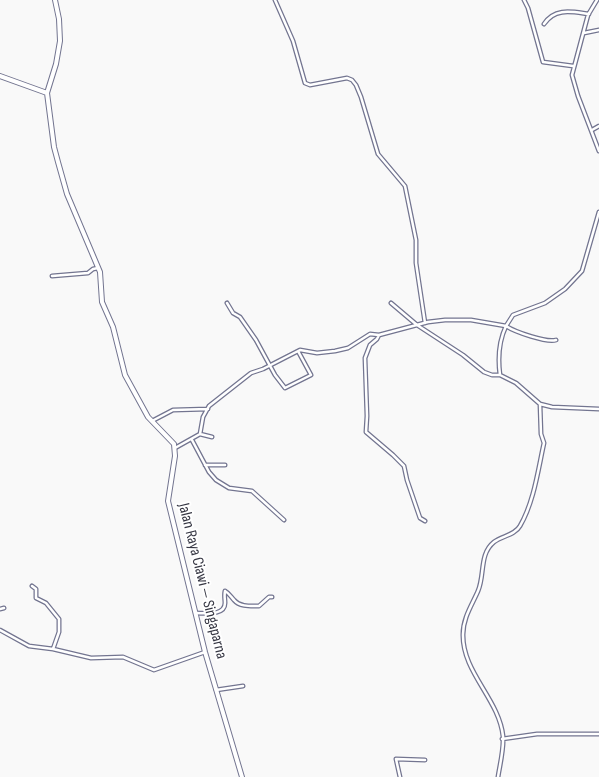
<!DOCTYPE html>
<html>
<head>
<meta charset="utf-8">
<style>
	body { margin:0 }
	canvas { display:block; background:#f9f9f9 }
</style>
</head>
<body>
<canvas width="599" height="777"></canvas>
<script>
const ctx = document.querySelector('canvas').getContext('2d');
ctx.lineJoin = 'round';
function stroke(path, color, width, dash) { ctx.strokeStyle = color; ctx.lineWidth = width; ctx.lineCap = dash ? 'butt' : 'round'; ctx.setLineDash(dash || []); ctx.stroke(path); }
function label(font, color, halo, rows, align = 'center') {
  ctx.font = font + ' "Sofia Sans Condensed",sans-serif'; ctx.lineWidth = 4; ctx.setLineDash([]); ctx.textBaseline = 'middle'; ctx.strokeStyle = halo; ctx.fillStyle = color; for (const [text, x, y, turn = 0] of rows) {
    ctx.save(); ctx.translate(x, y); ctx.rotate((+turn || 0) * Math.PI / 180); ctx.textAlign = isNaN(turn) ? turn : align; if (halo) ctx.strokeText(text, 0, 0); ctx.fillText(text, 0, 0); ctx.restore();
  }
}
const street = new Path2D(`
	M275 0 293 41 305 83 310 85 347 78 352 80 356 85 361 97 378 154 405 186 416 240V263L425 323
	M524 0 528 8 543 62 573 66
	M597 0 588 15 572 75 578 96 599 151
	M544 24C555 7 573 12 589 14
	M584 33 599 30
	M592 130 599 126
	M52 276 88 273 93 269 98 268
	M227 303 233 313 240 317 256 340 275 375 285 388 311 375 298 351
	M391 303 417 325 463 355 484 372 492 375H500
	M379 335 377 339 370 345 365 358 367 416 366 432 393 455 404 466 407 480 420 518 425 521
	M556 340C547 343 515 332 506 326L513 315 545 303 565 289 582 271 599 212
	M152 421 173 410 208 409
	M200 434 212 437
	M192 440 209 472 216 480 229 488 252 491 284 520
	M175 448 200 434 203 417 209 406 251 373 263 369 300 350 317 353 335 351 348 348 370 334 379 335 428 322 445 320H471L506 326C499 341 498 360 500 375L516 383 540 404 552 407 599 409
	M205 465H225
	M32 586 36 589V598L46 603 59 619V632L53 649
	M225 591C229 593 231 597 234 600 240 607 250 606 259 606L269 597H272
	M0 609 4 608
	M196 613C205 613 225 616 225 603 225 599 224 596 225 591
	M0 630 29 646 53 649 91 658 123 657 154 670 205 652
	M216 690 243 686
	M502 739 537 734H599
	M400 777 396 759 425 760
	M498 777C500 764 504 749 503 736 499 699 462 672 463 634 463 618 472 605 478 591 485 575 479 554 494 542 502 536 515 535 520 526 534 502 538 470 544 443L541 434 540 404`);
const secondary = new Path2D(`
	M55 0 59 19 60 41 56 64 47 93 54 147 58 162 67 194 100 272 102 302 113 327 125 375 148 417 174 444 175 456 168 501 205 652 242 777
	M0 76 47 93`);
stroke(street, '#737590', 5);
stroke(secondary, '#737590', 6);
stroke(street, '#fff', 2.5);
stroke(secondary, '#fff', 4);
label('16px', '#363743', '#fff', [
	["Jalan Raya Ciawi — Singaparna",202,581,76]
]);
</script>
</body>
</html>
